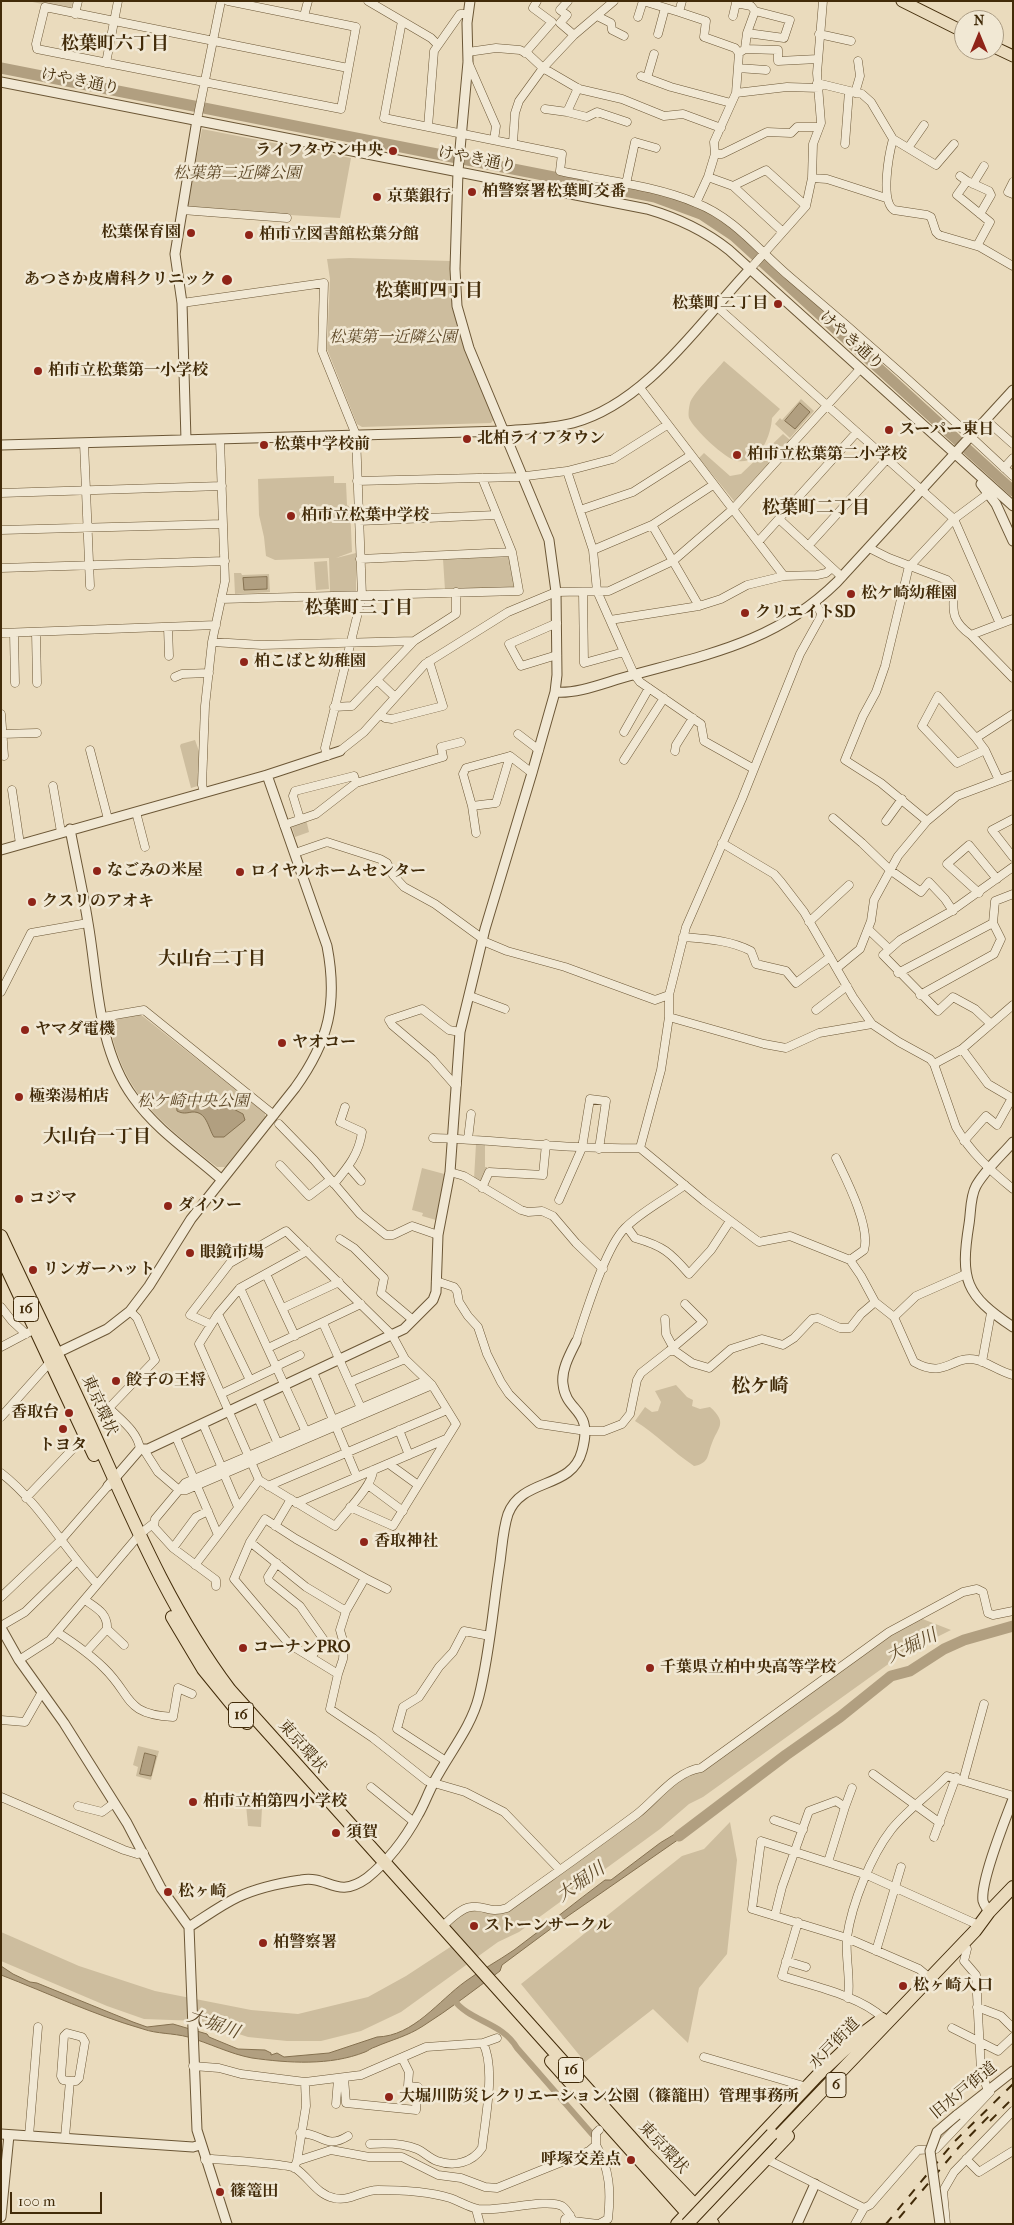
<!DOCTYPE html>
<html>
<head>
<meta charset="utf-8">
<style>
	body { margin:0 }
	#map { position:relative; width:1014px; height:2225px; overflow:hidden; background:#eadbbd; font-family:"IM FELL French Canon",serif }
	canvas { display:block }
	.frame { position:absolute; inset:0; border:2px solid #422b09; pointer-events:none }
	.north { position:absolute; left:954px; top:10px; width:50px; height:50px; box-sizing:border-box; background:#f1e8d4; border:1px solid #ab9c83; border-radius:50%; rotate:0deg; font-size:14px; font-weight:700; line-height:20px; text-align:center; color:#422b09 }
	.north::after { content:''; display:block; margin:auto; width:18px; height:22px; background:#8f2418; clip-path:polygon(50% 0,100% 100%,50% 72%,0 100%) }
	.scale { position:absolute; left:10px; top:2192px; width:92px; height:22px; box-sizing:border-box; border:2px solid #422b09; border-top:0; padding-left:6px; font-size:15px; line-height:18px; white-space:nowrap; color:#422b09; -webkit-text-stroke:4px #f1e8d4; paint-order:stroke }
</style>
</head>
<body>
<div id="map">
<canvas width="1014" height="2225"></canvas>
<div class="frame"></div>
<div class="north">N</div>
<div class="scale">100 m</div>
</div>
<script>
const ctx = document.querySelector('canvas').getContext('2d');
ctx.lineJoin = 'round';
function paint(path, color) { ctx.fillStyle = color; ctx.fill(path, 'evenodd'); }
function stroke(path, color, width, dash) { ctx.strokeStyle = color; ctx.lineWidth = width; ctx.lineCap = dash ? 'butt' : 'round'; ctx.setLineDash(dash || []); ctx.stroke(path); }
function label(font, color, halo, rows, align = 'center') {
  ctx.font = font + ' "IM FELL French Canon","Noto Serif JP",serif'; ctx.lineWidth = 5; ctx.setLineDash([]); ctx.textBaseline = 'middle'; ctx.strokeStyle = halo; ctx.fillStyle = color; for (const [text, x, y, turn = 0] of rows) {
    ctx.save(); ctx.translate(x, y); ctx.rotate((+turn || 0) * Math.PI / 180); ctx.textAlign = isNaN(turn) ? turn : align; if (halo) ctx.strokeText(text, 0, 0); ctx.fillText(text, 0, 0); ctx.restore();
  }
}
paint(new Path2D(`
	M28 1H74L70 10Z
	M202 129 351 158 340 218 189 209 187 207Z
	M349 258 450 261 453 263 454 296 452 297C459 340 477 379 494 419L491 423 362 427 357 424 327 349 330 279 327 259Z
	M724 361 780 409 772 418C771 435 760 465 737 461 725 459 694 429 689 418 688 414 689 407 690 403 693 393 717 370 724 361Z
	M801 399 814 411 790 438 775 424 780 418 782 420Z
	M783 434 790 440 734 501 699 458 704 453 730 476 741 474Z
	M334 476V483H346L347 505 350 507 352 552 336 558 356 553V591L330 592 329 558 275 560 266 556 264 537 259 515 258 479Z
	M508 557 510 559 514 586 512 588 445 590 443 559Z
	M327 561 329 589 316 590 314 562Z
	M234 573H241L242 575 269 574 270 592 235 594Z
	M195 740 201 757V785L191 788 180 746 181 744Z
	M306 819 309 832 295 837 291 824Z
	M140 1014 265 1113V1117L225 1167H217C162 1123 123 1096 109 1022L112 1020Z
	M476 1144H485V1167H487L483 1181 480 1182 474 1179Z
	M422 1168 448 1175 436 1220 422 1216 423 1213 412 1210Z
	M676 1385 687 1397 693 1400 692 1406 700 1409 710 1407C728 1423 718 1427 712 1443 707 1455 710 1463 694 1466 673 1452 656 1434 635 1421L645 1407 652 1412 658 1411 661 1402 655 1391Z
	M920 1618 951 1630 901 1655 703 1797 689 1804 660 1829 519 1932 498 1942 401 2012 361 2031 321 2041H287L248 2037 199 2021 144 2019 107 2006 1 1961V1932L79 1966 155 1991 251 2010 298 2014 368 1997 406 1976 461 1940 448 1925C473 1905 465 1911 494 1914L659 1795 890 1634Z
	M138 1746 159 1751 151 1780 136 1776 138 1767 133 1765Z
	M257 1791 262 1807 261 1827 248 1826 245 1794Z
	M730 1822 737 1860 727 1954 699 1988 688 2043 653 2009 585 2062 521 1984 682 1856 704 1849Z`), '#cdbd9e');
const water = new Path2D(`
	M800 403 810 412 795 429 785 421Z
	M267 577V589L244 590 243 578Z
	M188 1095 193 1096 196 1102 209 1106 224 1104 243 1114 245 1120 224 1137H214C208 1128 207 1111 192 1112 186 1113 183 1114 177 1111L176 1101Z
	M145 1753 156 1756 151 1776 140 1774Z
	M689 1826 692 1830 568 1916 502 1965 500 1971C474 1990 450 2009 423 2026 408 2036 391 2040 375 2047 371 2048 368 2051 365 2052 330 2066 288 2063 252 2058 230 2054 209 2043 188 2037 173 2033 157 2034 143 2029 94 2015 48 1993 1 1975V1966L13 1974 30 1982 37 1983 133 2022 147 2027 173 2024 207 2034 209 2037 238 2049 265 2050 271 2053V2055L277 2053 284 2057 329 2053 377 2037C414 2036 438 2001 466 1981 481 1970 498 1961 514 1950 545 1927 574 1903 605 1880H611L660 1843Z`);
paint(water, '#b19f80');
stroke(water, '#857150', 1);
stroke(new Path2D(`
	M453 1999C470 2022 502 2022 517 2048L592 2134`), '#b19f80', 6);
stroke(new Path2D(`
	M1 68 655 197 701 214 734 236 1013 491
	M679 1836 786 1755 840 1717 891 1676 910 1671 944 1649 964 1640 1013 1626`), '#b19f80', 11);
const minor = new Path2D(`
	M228 1 356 27 341 109 37 49 36 44 45 7 348 68
	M368 1 431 38 438 45
	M568 1 560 10 567 15 560 23 574 35
	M643 1 679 12 682 1
	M679 12 706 21 704 37 735 48 739 53 736 93 714 142 715 154 708 177 696 203
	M75 14 78 1
	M304 16 308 1
	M597 16 611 23 612 30 624 36
	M733 16 736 3 751 6 755 11
	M638 17 643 1
	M402 21 384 118 562 154 560 171C605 181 653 185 696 203 735 218 759 251 790 277 866 341 941 408 1013 476
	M658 34 665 8
	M819 34 851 41
	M745 49 747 33 755 11 790 20 784 38 747 33
	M742 51 745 49 778 50V61L818 59
	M468 52 496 48 520 50 528 54 543 68 579 89 622 99 664 116 683 114 721 128
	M525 53 552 22 533 8 537 1
	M468 62 496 126 494 140
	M106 63 118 1
	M738 68 766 70
	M641 76 671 87 731 103
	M647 78 654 54
	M817 83 862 94 871 102 893 139C889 154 880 201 894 210L927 215 931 217 936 232 939 235 980 247 1013 266
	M578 88 567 112 587 117 597 112 627 122
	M736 93 787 87 819 88
	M855 93 860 76 858 61
	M545 109 567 112
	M197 120 221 1
	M428 127 434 51 460 14H468
	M893 139 936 165 954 144
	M513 143 515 113 519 101 543 68 574 35 614 1
	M845 144 849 91
	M908 148 924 125
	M715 154H722L767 132 791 133 797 127H819
	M960 176 967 181 957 195 990 222 977 246
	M708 177 733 186 766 170 806 206
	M812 178 827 179 886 198
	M967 181 989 191 991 195 980 214
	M1013 182 1008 192 1013 194
	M626 184 635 142 656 148
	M973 184 984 166
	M733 186 783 232
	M182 210 287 218
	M750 269 806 206 812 178 813 144 821 123 817 73 823 1
	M182 303 324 283 322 351 356 435 362 596 325 748 327 756
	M716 306 954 519 1000 624
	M640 388 784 576
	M986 420 1013 444
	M84 443 90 586
	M1004 468 1013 458
	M567 471 613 459 667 425
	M357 481 518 477 567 471 593 550 597 591 624 652 584 663 583 592
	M1 493 222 486
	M580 510 633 492 691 455
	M779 519 842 577
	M359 521 496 515
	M652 525 699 606
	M1 530 223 524
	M758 542 857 432
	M808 546 887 459
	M869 548 889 558 947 580C964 595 939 613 971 635
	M593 550 652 525 713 485
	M360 559 512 552
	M910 566 954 519 989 493
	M1 568 225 561
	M221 599 519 591 512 552 482 478
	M1013 619 971 635 1013 678
	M610 620 699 606 721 599 747 585 784 576 817 575 826 573 832 568
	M557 623 509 644 521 666 557 655
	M168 627 169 656
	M36 632 37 683
	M1 633 216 625
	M14 633 15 683
	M212 642 262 645 414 641
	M624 652 634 674 640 682 701 724 704 741 754 769
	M175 677 182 674 209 673
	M377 680 395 697
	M334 707 352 706 414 641 456 614V592
	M1 714 4 756
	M381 714 385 718 392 719 443 706 429 661
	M624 732 649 688
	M1 734 37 733
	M518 734 539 750
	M976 738 985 750 999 780
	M90 750 108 819
	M985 750 957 763 922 726 938 696 976 738 1013 714
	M340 751 364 732 425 664 508 612 556 592 609 591 673 561 733 509 860 369
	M675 751 676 745 693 718
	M624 760 664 698
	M53 786 61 832
	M12 790 20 844
	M204 792 202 785 205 706 212 642 225 581 220 440
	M472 806 496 803 510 756
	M136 812 145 847
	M833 818 862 843 890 870 921 892 929 882 945 899 953 911
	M300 819 293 796 295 791 354 776 356 783
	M1013 819 992 830 1013 857
	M886 821 902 799
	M927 821 957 796 1013 775
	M284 825 316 814 356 783 443 757 441 747 461 742
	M476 833 472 806 463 774 466 768 510 756 532 773
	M722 843 774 874 781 882 804 912 853 997 872 1024 899 1042 930 1059 934 1064 956 1127C970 1152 991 1171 1013 1189
	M295 853 327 842 380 859 387 863 393 875 404 887 435 904 483 939
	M979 893 947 864 969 845 997 879
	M809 922 849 885
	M868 929 889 949
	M683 937C706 939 730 940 751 951L756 964 786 971 796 983 830 957
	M483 941 507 951 565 967 655 1000 669 995
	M837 968 860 949 871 921 874 900 898 856 927 821 881 783 845 760 863 716 876 692 885 666 909 566
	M898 973 993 923
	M1 992 31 933 88 923
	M920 995 994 954 1001 939 993 923 995 901 1013 894
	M470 996 505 1009
	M816 1010 847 986
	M103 1017 144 1010 274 1115
	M669 1017 764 1044 786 1048 819 1033 872 1024
	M991 1024 975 1009 953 997 938 1011 883 955 900 940 950 912 1013 867
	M962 1049 988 1084 1012 1098 997 1125 986 1116 964 1141
	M934 1064 962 1049 1013 1005
	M457 1084H454L432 1059 392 1025 389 1020 422 1009 449 1030 460 1032
	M279 1124 314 1160 360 1214 386 1235H393L412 1226 438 1235
	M433 1138C502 1140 571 1150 640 1148L661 1070 669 1017V995L686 927 742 799 800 654 820 618 821 613 815 603
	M468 1139 471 1114
	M640 1148 704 1201 759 1242 790 1236 850 1260 861 1276 875 1302 894 1317 914 1362C946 1380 952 1354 977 1360 987 1362 1000 1372 1013 1375
	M836 1158C846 1179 871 1227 864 1250L850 1260
	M280 1165 309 1196 330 1180
	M348 1166 361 1181
	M450 1172 464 1176 521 1210 528 1212 542 1211 553 1216 576 1243 603 1269
	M334 1184C348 1167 359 1154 362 1132L340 1122 345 1107
	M482 1188 489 1172 543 1175 546 1144
	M559 1200 582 1148 590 1099 606 1101 599 1149
	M627 1227 635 1238C663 1246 670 1252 689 1274L711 1250 730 1221
	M340 1239 354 1248 384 1278 381 1293 413 1320
	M307 1251 240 1288 218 1314 199 1344 259 1480 335 1526C344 1514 374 1484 373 1470
	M266 1274 295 1336
	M436 1281 454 1287 457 1291 459 1302 468 1316 478 1327 487 1354 501 1382 509 1394 539 1424 586 1431H604L622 1424 630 1414 637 1380 641 1373 669 1351H675L692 1363 709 1368 731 1349 762 1339 783 1345 794 1338 812 1319 818 1318 840 1328H850L861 1314 875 1302
	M240 1288 306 1432
	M1 1307 12 1321 26 1334
	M283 1308 339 1282
	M130 1311 137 1318 155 1360 109 1408C121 1420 138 1432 140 1449
	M218 1314 250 1380
	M894 1317 916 1296 966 1274
	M665 1319 666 1334 673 1347
	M323 1323 361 1408
	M210 1324 190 1315 230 1263 286 1231 392 1335 405 1359 432 1385 456 1424 393 1526 350 1507
	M576 1342C586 1313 605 1248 625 1228 642 1211 666 1199 685 1185
	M1 1347 35 1329
	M268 1348 361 1304
	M669 1351 703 1322 685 1304
	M982 1362 991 1313
	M277 1366 300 1355
	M313 1372 357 1477
	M350 1382 405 1359
	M221 1394 278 1367
	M258 1398 278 1444
	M1 1417 51 1361
	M203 1424 222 1468
	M399 1430 409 1455
	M176 1437 218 1535 259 1480
	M144 1450 158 1472 179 1490H186L432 1385
	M389 1464 418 1485
	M1 1473C40 1503 64 1549 97 1584
	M224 1474 238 1507
	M368 1485 403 1511
	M268 1486 447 1410
	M26 1498 85 1436
	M296 1503 446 1439
	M275 1526 291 1499
	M250 1542 234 1579 289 1644 338 1674
	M173 1548 196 1517 208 1511
	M277 1563 268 1577 269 1581 300 1606 324 1640 311 1657
	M195 1565 218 1535
	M365 1578 387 1589
	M216 1586V1580L173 1548 154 1527 155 1519 185 1483 427 1380
	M1 1597 62 1539 108 1486
	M85 1600C96 1608 108 1613 107 1629L124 1645
	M346 1611 306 1587 250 1542 265 1519 296 1539 365 1578 346 1611 340 1630 344 1644 343 1659 338 1674 330 1709 373 1738 427 1781 465 1792 504 1812 559 1869
	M1 1626 25 1612 76 1562
	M57 1632C74 1643 90 1654 104 1668 133 1696 123 1714 173 1717L178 1688 192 1694
	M86 1652 107 1629
	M19 1660 50 1640 140 1534 154 1523
	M1 1720 25 1722 42 1692
	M446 1761 397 1729 403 1707 419 1697 439 1667 453 1652 464 1631 490 1636
	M873 1774 940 1823
	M963 1781 984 1704
	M371 1787 414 1822
	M1 1797 124 1850 137 1854 144 1853
	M78 1806 102 1812 114 1803
	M774 1820 803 1830
	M934 1837 956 1777
	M828 1862 845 1807
	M775 1915 782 1887 809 1811 836 1801 845 1807 852 1788
	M798 1922 782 1976C813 1986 860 1996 883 2018
	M441 1928C449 1920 461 1908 471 1907 486 1905 488 1914 507 1908 550 1877 594 1846 637 1814 655 1800 676 1771 701 1768L889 1632 963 1592 977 1589 983 1592 988 1613 993 1615 1013 1611
	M963 1944 967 1949 964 1961 976 1975 981 2071 988 2091
	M876 1951 901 1867
	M786 1961 806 1967
	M925 1974 919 1969 847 1938 752 1909 761 1841 867 1875 974 1923
	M848 1998C851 1978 845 1957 847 1937 852 1903 871 1856 891 1830 907 1810 929 1795 947 1776L1013 1796
	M977 2007 1001 2016 1013 2028
	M952 2028 998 2051 1013 2037
	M704 2057 807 2087
	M193 2066 219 2068 241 2074 305 2082 306 2106 297 2161
	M344 2078 346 2103 416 2110 418 2087 408 2086 409 2072 402 2058
	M305 2082 361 2075 426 2047 483 2043
	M336 2104 338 2079
	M300 2133C322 2133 326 2150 348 2136
	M29 2136 38 2027
	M65 2137 70 2081 63 2080 61 2076 64 2036 67 2033 82 2037 85 2042 79 2078 76 2081H70
	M370 2144C384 2143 403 2143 417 2149 424 2152 429 2158 437 2161 454 2167 472 2163 482 2148 485 2120 496 2068 483 2043L497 2038
	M596 2145C610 2169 611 2192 608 2219L599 2224
	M766 2159 864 2208 870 2205 918 2150 936 2149 990 2092
	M966 2159 979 2172 1013 2151
	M205 2160 212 2159C225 2160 288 2164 295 2168 309 2177 317 2195 334 2198 350 2202 362 2190 378 2190 401 2190 427 2191 450 2198 459 2201 468 2207 478 2209 500 2212 546 2198 562 2206 567 2209 570 2216 573 2221L598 2224
	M294 2168 297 2161 331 2150 369 2157H402L438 2175 461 2178 485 2187 497 2188 589 2151 596 2145V2133L599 2130
	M476 2209 480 2224
	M565 2224V2219L570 2215
	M855 2224 864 2208
	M946 2224 943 2191 954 2172 1013 2111`);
const tertiary = new Path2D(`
	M1 82 647 209C678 218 704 230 729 250L1013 506
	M186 440 182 303 175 254 197 120
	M1 445 504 431C527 429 550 429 573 423 647 403 699 323 750 269
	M981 484 996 504 1013 541
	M555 692C579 694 606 682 629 676 709 654 776 642 837 582L1013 390
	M70 829C76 861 83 891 88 923 98 980 97 1048 133 1097 157 1131 192 1153 222 1180
	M1 850 267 775 340 751
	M1013 1142C1001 1156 985 1170 976 1186 970 1197 971 1212 969 1224 960 1280 965 1295 1013 1327
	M54 1357 57 1353 107 1329 130 1311 149 1286 191 1219 295 1088C329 1041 338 1003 327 946L267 775
	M108 1486 140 1449H148L404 1329 433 1300 436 1292 438 1235 450 1172 460 1032 485 929 532 773 555 692 557 675 556 592 549 540 469 348 457 306 455 269 458 171 468 62 467 23 470 1
	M1 1628 19 1660 64 1723 127 1823 161 1888 189 1927 197 2130 227 2224
	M989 1912C987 1908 984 1905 983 1901 980 1882 1005 1820 1013 1799
	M189 1927C205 1917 221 1905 238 1897 257 1888 281 1883 301 1880 329 1875 336 1900 367 1878 388 1861 405 1839 418 1815 424 1805 428 1793 434 1782 449 1753 471 1728 479 1696 490 1652 493 1607 500 1562 502 1547 503 1529 508 1514 522 1477 572 1490 582 1451 594 1407 566 1414 563 1384 561 1370 570 1354 576 1342
	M957 2115 1013 2071
	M1 2134 193 2147 200 2145
	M1 2217 9 2135
	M797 2224 815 2184`);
const primary = new Path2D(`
	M902 1 964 32
	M994 47 1013 56`);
const trunk = new Path2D(`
	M1 1236C30 1299 61 1361 90 1425 131 1516 169 1609 230 1690L644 2152 713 2224
	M1 1256 94 1455
	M172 1617 203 1669 247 1723
	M551 2061 697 2224
	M777 2138 975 1931 989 1912 1013 1887
	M677 2224 817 2076 858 2037 882 2019
	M704 2224 788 2136`);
stroke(minor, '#6c5736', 9);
stroke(tertiary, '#6c5736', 11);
stroke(primary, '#422b09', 13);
stroke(trunk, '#422b09', 14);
stroke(minor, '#f1e8d4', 8);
stroke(tertiary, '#f1e8d4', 9);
stroke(primary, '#eadbbd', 11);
stroke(trunk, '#eadbbd', 12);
stroke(new Path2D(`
	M990 2121 1013 2098
	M899 2218 959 2147 992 2113
	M886 2224 954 2142 1013 2084`), '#422b09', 2, [9, 9]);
const tertiaryBridge = new Path2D(`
	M940 2224 930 2151 937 2132 957 2115`);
const trunkBridge = new Path2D(`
	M687 2224 772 2134`);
stroke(tertiaryBridge, '#6c5736', 11, []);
stroke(trunkBridge, '#422b09', 14, []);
stroke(tertiaryBridge, '#f1e8d4', 9);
stroke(trunkBridge, '#eadbbd', 12);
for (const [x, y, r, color] of [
	[393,151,5,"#8f2418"],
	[472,192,5,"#8f2418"],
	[377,197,5,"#8f2418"],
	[191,233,5,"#8f2418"],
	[249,235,5,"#8f2418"],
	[227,280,6,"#8f2418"],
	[778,304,5,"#8f2418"],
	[38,371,5,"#8f2418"],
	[889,430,5,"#8f2418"],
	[467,439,5,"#8f2418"],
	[264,445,5,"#8f2418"],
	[737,455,5,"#8f2418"],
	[291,516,5,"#8f2418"],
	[851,594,5,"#8f2418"],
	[745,613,5,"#8f2418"],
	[244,662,5,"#8f2418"],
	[97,871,5,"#8f2418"],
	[240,872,5,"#8f2418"],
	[32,902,5,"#8f2418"],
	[25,1030,5,"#8f2418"],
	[282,1043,5,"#8f2418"],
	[19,1097,5,"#8f2418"],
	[19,1199,5,"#8f2418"],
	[168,1206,5,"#8f2418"],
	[190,1253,5,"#8f2418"],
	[33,1270,5,"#8f2418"],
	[116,1381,5,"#8f2418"],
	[69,1413,5,"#8f2418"],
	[63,1429,5,"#8f2418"],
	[364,1542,5,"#8f2418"],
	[243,1648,5,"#8f2418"],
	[650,1668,5,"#8f2418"],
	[193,1802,5,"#8f2418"],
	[336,1833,5,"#8f2418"],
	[168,1892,5,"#8f2418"],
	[474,1926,5,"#8f2418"],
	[263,1943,5,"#8f2418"],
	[903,1986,5,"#8f2418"],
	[389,2097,5,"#8f2418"],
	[631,2160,5,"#8f2418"],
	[220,2192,5,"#8f2418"]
]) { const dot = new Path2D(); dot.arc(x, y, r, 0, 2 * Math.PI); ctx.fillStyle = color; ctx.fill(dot); stroke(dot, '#f1e8d4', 2); }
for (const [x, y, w] of [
	[26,1309,25],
	[241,1715,25],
	[571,2070,25],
	[836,2085,20]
]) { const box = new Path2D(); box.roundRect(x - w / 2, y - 12.5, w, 25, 4); ctx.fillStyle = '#f1e8d4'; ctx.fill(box); stroke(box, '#422b09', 1); }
label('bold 15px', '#422b09', null, [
	["16",26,1309],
	["16",241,1715],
	["16",571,2070],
	["6",836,2085]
]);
label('16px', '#422b09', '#f1e8d4', [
	["けやき通り",80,82,11],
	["けやき通り",477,160,11],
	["けやき通り",851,341,42],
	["東京環状",99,1406,66],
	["東京環状",302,1747,49],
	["水戸街道",835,2044,-46],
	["旧水戸街道",964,2091,-39],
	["東京環状",663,2148,47]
]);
label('bold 16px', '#422b09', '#f1e8d4', [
	["ライフタウン中央",383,151,"right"],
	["柏警察署松葉町交番",482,192],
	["京葉銀行",387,197],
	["松葉保育園",181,233,"right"],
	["柏市立図書館松葉分館",259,235],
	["あつさか皮膚科クリニック",216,280,"right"],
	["松葉町二丁目",768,304,"right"],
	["柏市立松葉第一小学校",48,371],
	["スーパー東日",899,430],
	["北柏ライフタウン",477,439],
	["松葉中学校前",274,445],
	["柏市立松葉第二小学校",747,455],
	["柏市立松葉中学校",301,516],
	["松ケ崎幼稚園",861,594],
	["クリエイトSD",755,613],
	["柏こばと幼稚園",254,662],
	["なごみの米屋",107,871],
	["ロイヤルホームセンター",250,872],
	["クスリのアオキ",42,902],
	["ヤマダ電機",35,1030],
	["ヤオコー",292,1043],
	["極楽湯柏店",29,1097],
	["コジマ",29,1199],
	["ダイソー",178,1206],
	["眼鏡市場",200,1253],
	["リンガーハット",43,1270],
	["餃子の王将",126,1381],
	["香取台",59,1413,"right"],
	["トヨタ",63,1446,"center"],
	["香取神社",374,1542],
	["コーナンPRO",253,1648],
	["千葉県立柏中央高等学校",660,1668],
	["柏市立柏第四小学校",203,1802],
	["須賀",346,1833],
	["松ヶ崎",178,1892],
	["ストーンサークル",484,1926],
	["柏警察署",273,1943],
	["松ヶ崎入口",913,1986],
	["大堀川防災レクリエーション公園（篠籠田）管理事務所",399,2097],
	["呼塚交差点",621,2160,"right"],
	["篠篭田",230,2192]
], 'left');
label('italic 16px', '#5e4827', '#f1e8d4', [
	["松葉第二近隣公園",237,174],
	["松葉第一近隣公園",393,338],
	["松ケ崎中央公園",193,1102]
]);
label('bold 18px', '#422b09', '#f1e8d4', [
	["松葉町六丁目",115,45],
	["松葉町四丁目",429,292],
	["松葉町二丁目",816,509],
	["松葉町三丁目",359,609],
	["大山台二丁目",212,960],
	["大山台一丁目",97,1138]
]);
label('italic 18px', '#5e4827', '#f1e8d4', [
	["大堀川",912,1647,-26],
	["大堀川",581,1883,-35],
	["大堀川",213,2025,19]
]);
label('bold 19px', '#422b09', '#f1e8d4', [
	["松ケ崎",760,1387]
]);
</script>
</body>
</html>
